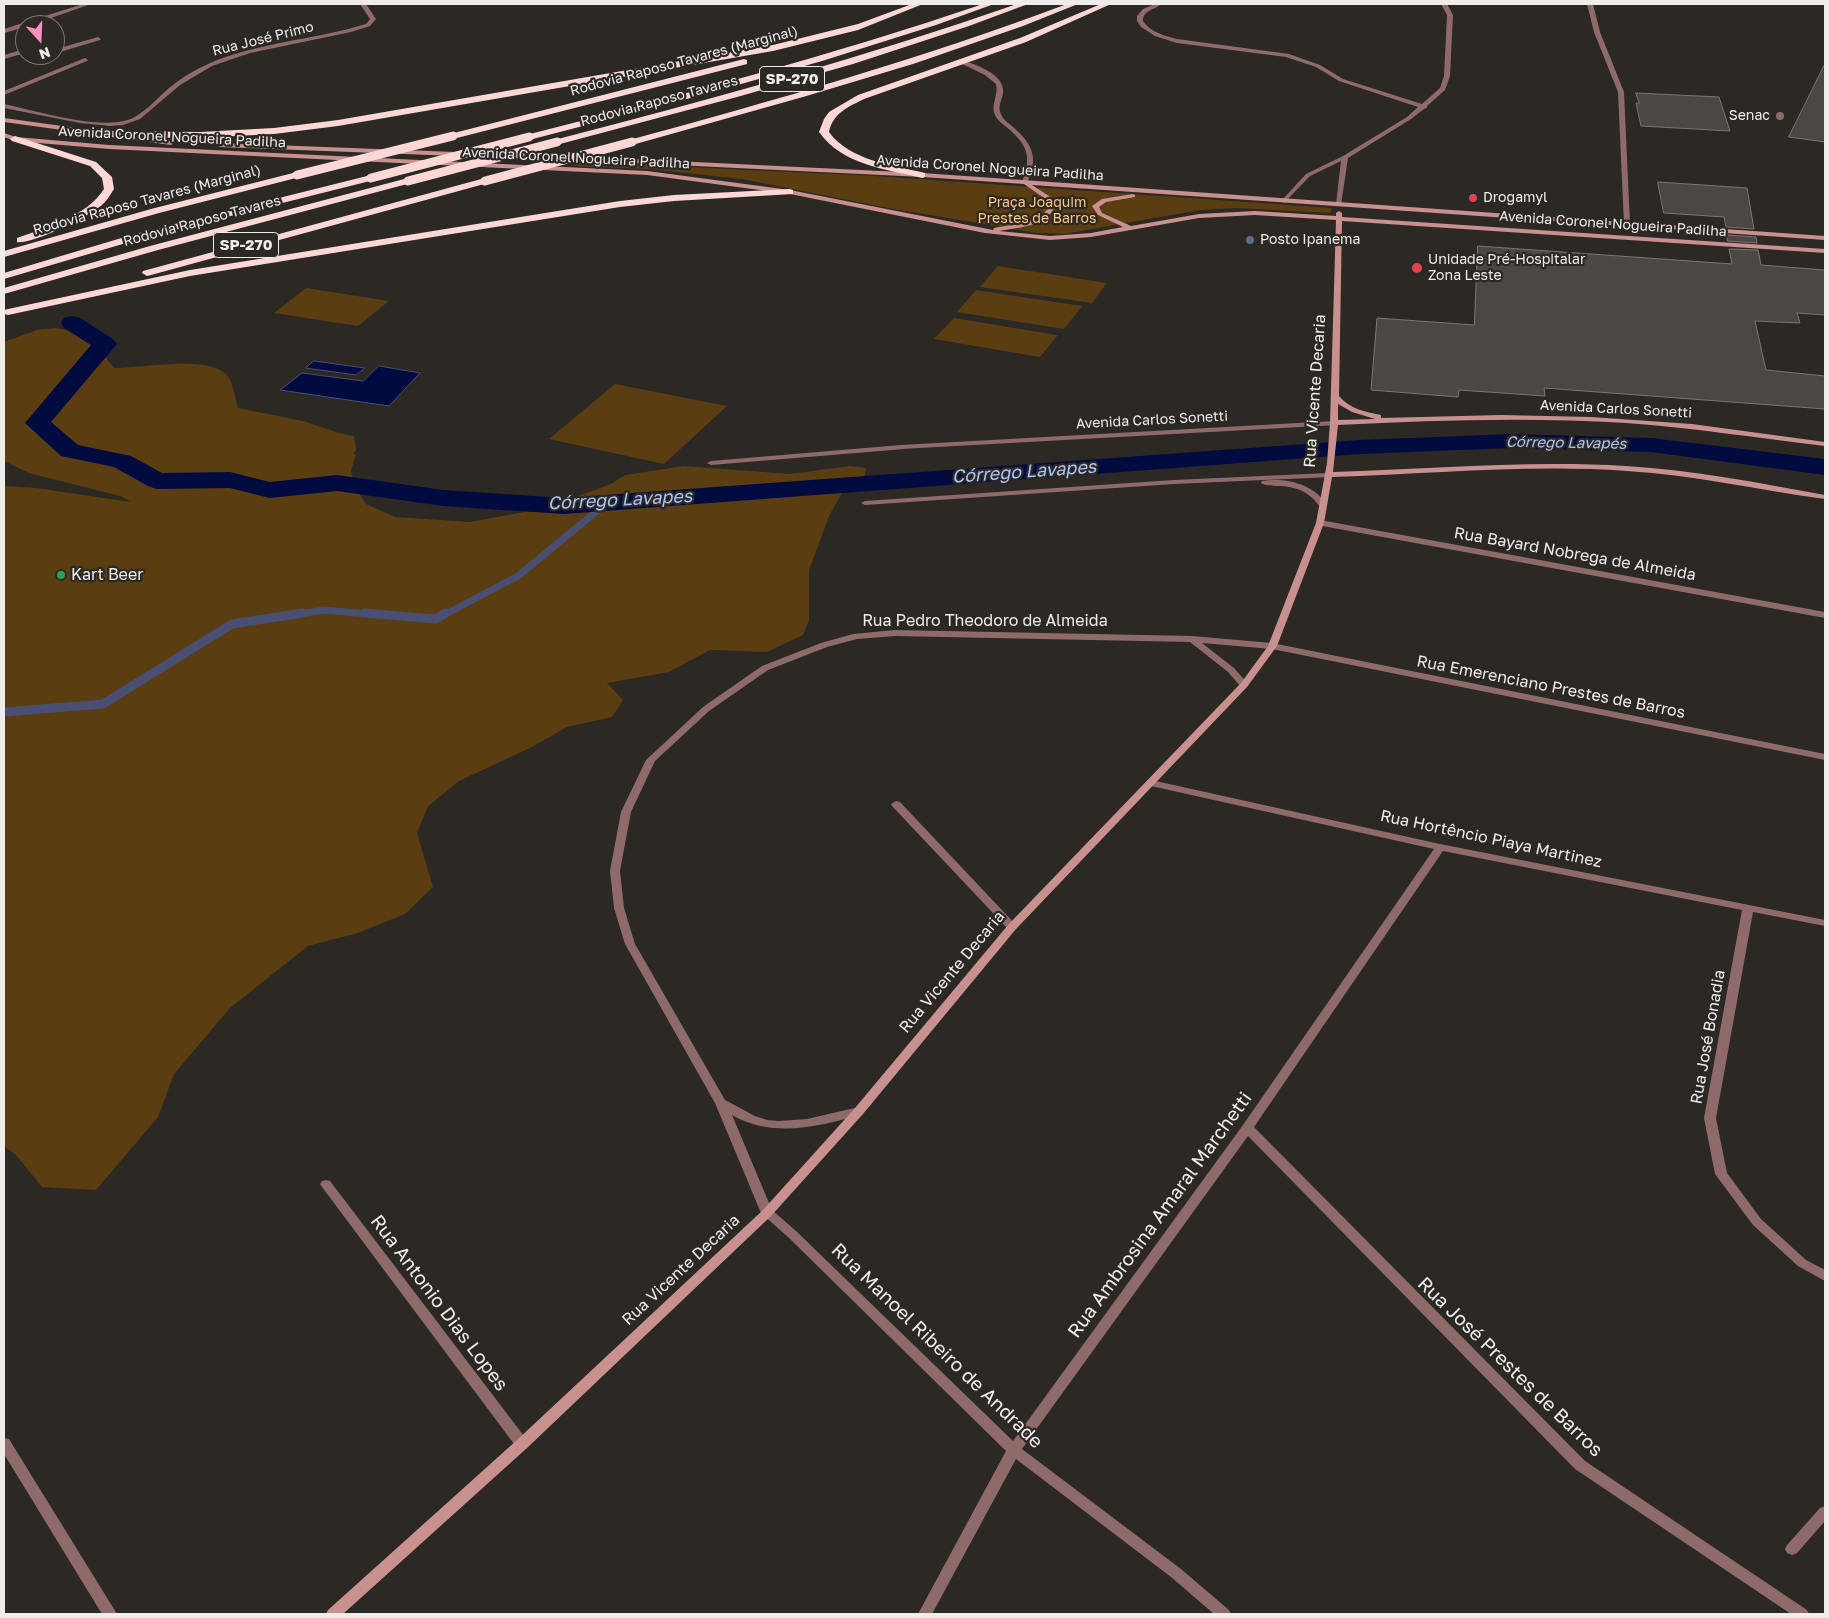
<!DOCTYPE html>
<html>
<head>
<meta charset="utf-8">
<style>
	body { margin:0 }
	#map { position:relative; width:1829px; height:1618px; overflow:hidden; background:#2c2824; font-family:"Golos Text",sans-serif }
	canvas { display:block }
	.frame { position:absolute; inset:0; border:5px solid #efedea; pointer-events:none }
	.north { position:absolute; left:15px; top:15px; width:50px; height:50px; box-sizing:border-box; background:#2c2824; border:1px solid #7a7773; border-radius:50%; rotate:160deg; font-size:14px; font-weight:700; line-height:20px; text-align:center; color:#efedea }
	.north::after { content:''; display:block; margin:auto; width:18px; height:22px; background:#fc8fc3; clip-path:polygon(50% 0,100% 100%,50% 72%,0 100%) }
</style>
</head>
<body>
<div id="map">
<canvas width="1829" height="1618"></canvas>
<div class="frame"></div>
<div class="north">N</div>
</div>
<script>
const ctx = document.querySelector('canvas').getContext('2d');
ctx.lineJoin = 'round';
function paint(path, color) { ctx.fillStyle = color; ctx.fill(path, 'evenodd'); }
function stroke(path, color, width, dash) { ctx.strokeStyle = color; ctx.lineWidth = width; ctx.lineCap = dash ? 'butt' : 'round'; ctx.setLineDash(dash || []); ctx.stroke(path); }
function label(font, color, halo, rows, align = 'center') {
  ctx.font = font + ' "Golos Text",sans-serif'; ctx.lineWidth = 4.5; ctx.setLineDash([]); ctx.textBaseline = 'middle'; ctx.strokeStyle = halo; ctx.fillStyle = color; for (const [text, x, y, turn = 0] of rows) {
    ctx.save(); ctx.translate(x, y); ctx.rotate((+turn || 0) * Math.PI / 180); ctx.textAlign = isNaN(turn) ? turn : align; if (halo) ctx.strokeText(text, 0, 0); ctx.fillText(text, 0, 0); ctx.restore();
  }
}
paint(new Path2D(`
	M581 162 875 176 1332 208 1330 213 1236 208 1200 210 1064 234 1037 233 888 208 742 179 649 169 573 166Z
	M998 266 1107 283 1092 303 980 287Z
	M306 288 389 301 358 326 274 313Z
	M976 290 1082 306 1064 329 957 312Z
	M954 318 1057 335H1058L1040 357 934 339Z
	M55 328 81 332 95 328 103 335 106 358 114 368C140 369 214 353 229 378 234 386 235 399 238 408L303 421 339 433 354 436 356 450 353 454H356L351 471 356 488 366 504 395 517 470 522 546 508 611 484 625 475 684 466 790 474 850 466 866 468 865 475 843 491 830 514 809 570V620L803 635 767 652 710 650 669 672 607 683 623 700 612 717 567 727 532 747 459 781 428 806 417 833 433 887 405 914 358 933 308 946 230 1008 174 1074 158 1117 96 1190 42 1187 16 1155 4 1146V486L36 488 131 502 120 496 29 473 4 461V342L37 330Z
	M615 384 727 406 664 464 549 439Z`), '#5b3d12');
const water = new Path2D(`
	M314 361 365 368 356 375 306 368Z
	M379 366 420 373 389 406 280 390 302 373 363 381Z`);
paint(water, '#010b40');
stroke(water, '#484f73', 1);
stroke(new Path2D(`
	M294 615 324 610 380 615
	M444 615 518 576 608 502`), '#484f73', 7);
stroke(new Path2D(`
	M365 613 435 619 446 613
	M4 712 103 704 232 624 302 613`), '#484f73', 9);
paint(new Path2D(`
	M72 316 80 318 113 339 117 344 51 422 78 445 131 456 162 473 230 472 270 482 337 475 443 490 564 498 1360 440 1511 434 1651 438 1825 459V475L1651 452 1511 448 1360 454 564 514 443 506 337 491 270 498 230 488 157 489 148 486 114 467 61 456 25 423 91 345 64 328 61 323 64 318Z`), '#010b40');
const building = new Path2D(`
	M1825 64V142L1789 137Z
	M1636 93 1719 97 1730 131 1641 126 1636 103H1639Z
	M1658 182 1747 188 1754 229 1726 227 1724 217 1664 213Z
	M1727 235 1756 237 1757 243 1728 241Z
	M1478 246 1732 264 1729 249 1758 250 1761 265 1825 270V315L1797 313 1800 323 1755 321 1766 370 1825 376V409L1544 388 1545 396 1459 390 1458 397 1371 390 1377 318 1474 325Z`);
paint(building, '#4c4644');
stroke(building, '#7c7573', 1);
paint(new Path2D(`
	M1155 4H1162C1154 10 1143 10 1143 21 1150 32 1165 36 1177 39L1289 54 1320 65 1343 79 1422 104 1440 88 1444 76 1447 15 1441 4H1447L1453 15 1450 76 1445 90 1427 106V108L1424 109 1411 119 1348 158 1341 205 1336 204 1341 161 1310 176 1284 203 1281 201 1282 200 1306 174 1343 156 1407 117 1418 107 1339 81 1316 67 1286 57 1177 43 1155 36 1141 27 1137 21V16L1143 9Z
	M98 37 101 39 100 40 60 52 55 50V46L60 48Z
	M25 49V53L4 59V55Z
	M85 58 88 60 87 61 4 95V91Z
	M962 60C976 65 1006 74 1003 94 1001 101 997 109 1002 116 1004 121 1009 123 1013 127 1033 144 1039 159 1027 183L1022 182C1031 158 1029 147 1009 129 1004 125 998 121 995 115 990 105 999 95 996 84L985 75 960 63 959 62Z
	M901 445 905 447 904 449 711 465 707 463 711 461Z
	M1825 1506V1521L1797 1553 1792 1555 1787 1553 1785 1549 1787 1545 1820 1508Z`), '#8e6b6a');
paint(new Path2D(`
	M83 4H91L31 25H25V27L4 33V29Z
	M360 4H366L376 19 370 26 351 32 250 53 212 66 180 85 140 119 123 125 110 126 80 123 4 108V104C38 111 90 128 124 121 142 117 156 99 169 88 181 78 194 70 208 64 258 42 314 40 366 24L370 19Z
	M1587 4H1593L1600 32 1624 92 1630 224 1627 226 1624 224 1618 92 1594 32Z
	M1334 421H1337V425L901 449 897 447 901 445Z
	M1328 473H1331V477L1174 484 865 505 861 503 865 501 1174 480Z
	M1262 481C1286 477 1314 484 1327 505L1323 507H1320C1309 491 1295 486 1276 486 1270 485 1265 486 1261 483Z
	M1320 520 1825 612V618L1317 525 1316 523Z
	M895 630 1192 636 1272 643 1825 754V760L1272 649 1202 643 1234 668 1249 685 1244 688 1241 687 1228 672 1190 642 895 636 857 639 827 647 768 670 709 711 655 761 631 812 620 871 624 908 635 944 725 1100 755 1116 767 1120 779 1121 807 1119 859 1107 863 1108 865 1111 863 1114C820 1126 773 1139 732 1115L772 1210 796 1231 1013 1441 1243 1125 1434 849 1151 786 1146 783 1148 781 1151 780 1440 844 1825 920V926L1753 912 1716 1118 1727 1173 1761 1219 1806 1260 1825 1270V1281L1798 1266 1753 1225 1715 1174 1704 1118 1742 910 1443 851 1254 1127 1585 1461 1807 1610 1809 1614H1791L1575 1469 1248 1136 1022 1449 1181 1569 1229 1610 1231 1614H1214L1171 1577 1016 1459 932 1614H918L1006 1451 788 1237 761 1213 715 1103 625 944 614 908 610 871 621 812 646 760 703 707 762 666 821 643 853 634Z
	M896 801 900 802 1016 925 1017 927 1016 929H1008L892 806 891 804Z
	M326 1180 330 1181 527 1440 529 1444 527 1448 522 1449 517 1448 322 1187 320 1184 322 1181Z
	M4 1438 9 1439 117 1614H102L4 1454Z`), '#8e6b6a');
paint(new Path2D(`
	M4 118 171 141 174 143 171 145 4 122Z
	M4 133 16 137 109 145 647 171 790 190 993 230 994 228C1013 224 1040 225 1050 205L1047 200 1024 184 922 177 613 162 220 147 217 145 220 143 613 158 922 173 1825 236V240L1032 185 1052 198 1056 205C1046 227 1020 227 999 231L1050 236 1091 233 1123 227 1098 215 1092 206 1102 199 1133 194 1135 195V197L1106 202 1099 207 1102 213 1131 226 1199 214 1255 211 1336 216V213L1339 211 1342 213V217L1825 249V253L1342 221 1339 396C1350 409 1365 412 1381 415V418L1502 415 1591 417 1692 424 1825 442V446C1759 438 1693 428 1626 423 1530 417 1433 420 1338 425L1333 472C1430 469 1529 460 1626 466 1693 470 1759 483 1825 495V499C1759 490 1694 475 1627 471 1531 464 1429 474 1332 477L1324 523 1277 646 1247 687 1016 929 863 1114 771 1216 527 1448 343 1614H326L328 1610 517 1440 763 1210 855 1108 1008 925 1241 683 1268 646 1316 523 1327 463 1330 423 1336 220 1255 215 1199 218 1091 237 1050 240 985 233 790 194 647 175 109 149 15 141 4 137ZM1338 404 1352 412 1375 419 1338 420Z`), '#c8908f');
paint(new Path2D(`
	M912 4H923L858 30 773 51 338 126 274 134 200 138 99 137 94 134 99 131 200 132 274 128 338 120 773 45 858 24Z
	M983 4H994L936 25 822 61 706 94 529 140 524 137 526 135C680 96 833 55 983 4Z
	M1017 4H1028L969 26 853 64 737 97 560 144 557 145 552 142 554 140C710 100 865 57 1017 4Z
	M1067 4H1078L1023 26 913 64 803 97 632 145 627 142 629 140C777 100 923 58 1067 4Z
	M1101 4H1111L1026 42 864 99C848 107 833 113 829 132 850 161 893 165 925 173V177L922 178C886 169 842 165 819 132L824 119 829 112 858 95 1020 38Z
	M744 59 747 60V64L453 139 448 136 450 134Z
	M15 136 96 162 112 177 114 189C111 193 109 198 105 202 95 214 32 245 17 242V238C47 227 86 217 104 189L102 178 90 166 12 141 10 139Z
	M297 172 300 173V177L159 213 4 257V251L151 209Z
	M371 175 376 178 374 180 143 238 4 279V273L135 234Z
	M408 178 411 179V183L158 250 4 294V288L150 246Z
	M485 178 488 179V183L151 275 147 276 142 273 143 271Z
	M790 189 793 190V194L674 201 620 207 190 276 8 315 4 314V310L8 309 190 270 620 201 674 195Z`), '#fbd7d6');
stroke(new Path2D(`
	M297 175 453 136
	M371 178 529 137
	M408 181 557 142
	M485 181 632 142`), '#fbd7d6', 9);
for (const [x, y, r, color] of [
	[1780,116,5,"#8d6e63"],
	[1473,198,5,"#e0444e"],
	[1250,240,5,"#5c6f8a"],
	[1417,268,6,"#e0444e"],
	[61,575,5,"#2e9e5b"]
]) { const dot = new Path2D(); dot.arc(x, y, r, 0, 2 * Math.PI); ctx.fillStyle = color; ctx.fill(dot); stroke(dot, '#2c2824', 2); }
label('14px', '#efedea', '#2c2824', [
	["Rua José Primo",263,39,-14],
	["Rodovia Raposo Tavares (Marginal)",684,61,-15],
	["Rodovia Raposo Tavares",659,101,-15],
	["Avenida Coronel Nogueira Padilha",172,137,3],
	["Avenida Coronel Nogueira Padilha",576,158,3],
	["Avenida Coronel Nogueira Padilha",990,168,4],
	["Rodovia Raposo Tavares (Marginal)",147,200,-15],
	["Rodovia Raposo Tavares",202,221,-15],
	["Avenida Coronel Nogueira Padilha",1613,224,4],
	["Avenida Carlos Sonetti",1616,409,3],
	["Avenida Carlos Sonetti",1152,420,-3]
]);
label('14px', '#efedea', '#2c2824', [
	["Senac",1770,116,"right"],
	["Drogamyl",1483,198],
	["Posto Ipanema",1260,240],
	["Unidade Pré-Hospitalar",1428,260],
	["Zona Leste",1428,276]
], 'left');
label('14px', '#fcc783', '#2c2824', [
	["Praça Joaquim",1037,203],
	["Prestes de Barros",1037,219]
]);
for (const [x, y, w] of [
	[792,79,65],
	[246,245,65]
]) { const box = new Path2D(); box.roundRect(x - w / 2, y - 12.5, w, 25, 4); ctx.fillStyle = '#2c2824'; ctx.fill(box); stroke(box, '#efedea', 1); }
label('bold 15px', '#efedea', null, [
	["SP-270",792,79],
	["SP-270",246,245]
]);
label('italic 15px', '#acc5f9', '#2c2824', [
	["Córrego Lavapés",1566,443,1]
]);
label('16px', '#efedea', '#2c2824', [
	["Rua Vicente Decaria",1315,391,-86],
	["Rua Bayard Nobrega de Almeida",1575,554,10],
	["Rua Pedro Theodoro de Almeida",985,621],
	["Rua Emerenciano Prestes de Barros",1551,687,11],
	["Rua Hortêncio Piaya Martinez",1491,839,12],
	["Rua Vicente Decaria",952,972,-50],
	["Rua José Bonadia",1708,1037,-80],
	["Rua Vicente Decaria",681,1270,-43]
]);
label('16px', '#efedea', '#2c2824', [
	["Kart Beer",71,575]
], 'left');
label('italic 18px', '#acc5f9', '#2c2824', [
	["Córrego Lavapes",1024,472,-4],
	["Córrego Lavapes",620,500,-3]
]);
label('19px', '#efedea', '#2c2824', [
	["Rua Ambrosina Amaral Marchetti",1160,1215,-54],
	["Rua Antonio Dias Lopes",439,1303,53],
	["Rua Manoel Ribeiro de Andrade",937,1346,44],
	["Rua José Prestes de Barros",1510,1367,44]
]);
</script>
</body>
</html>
